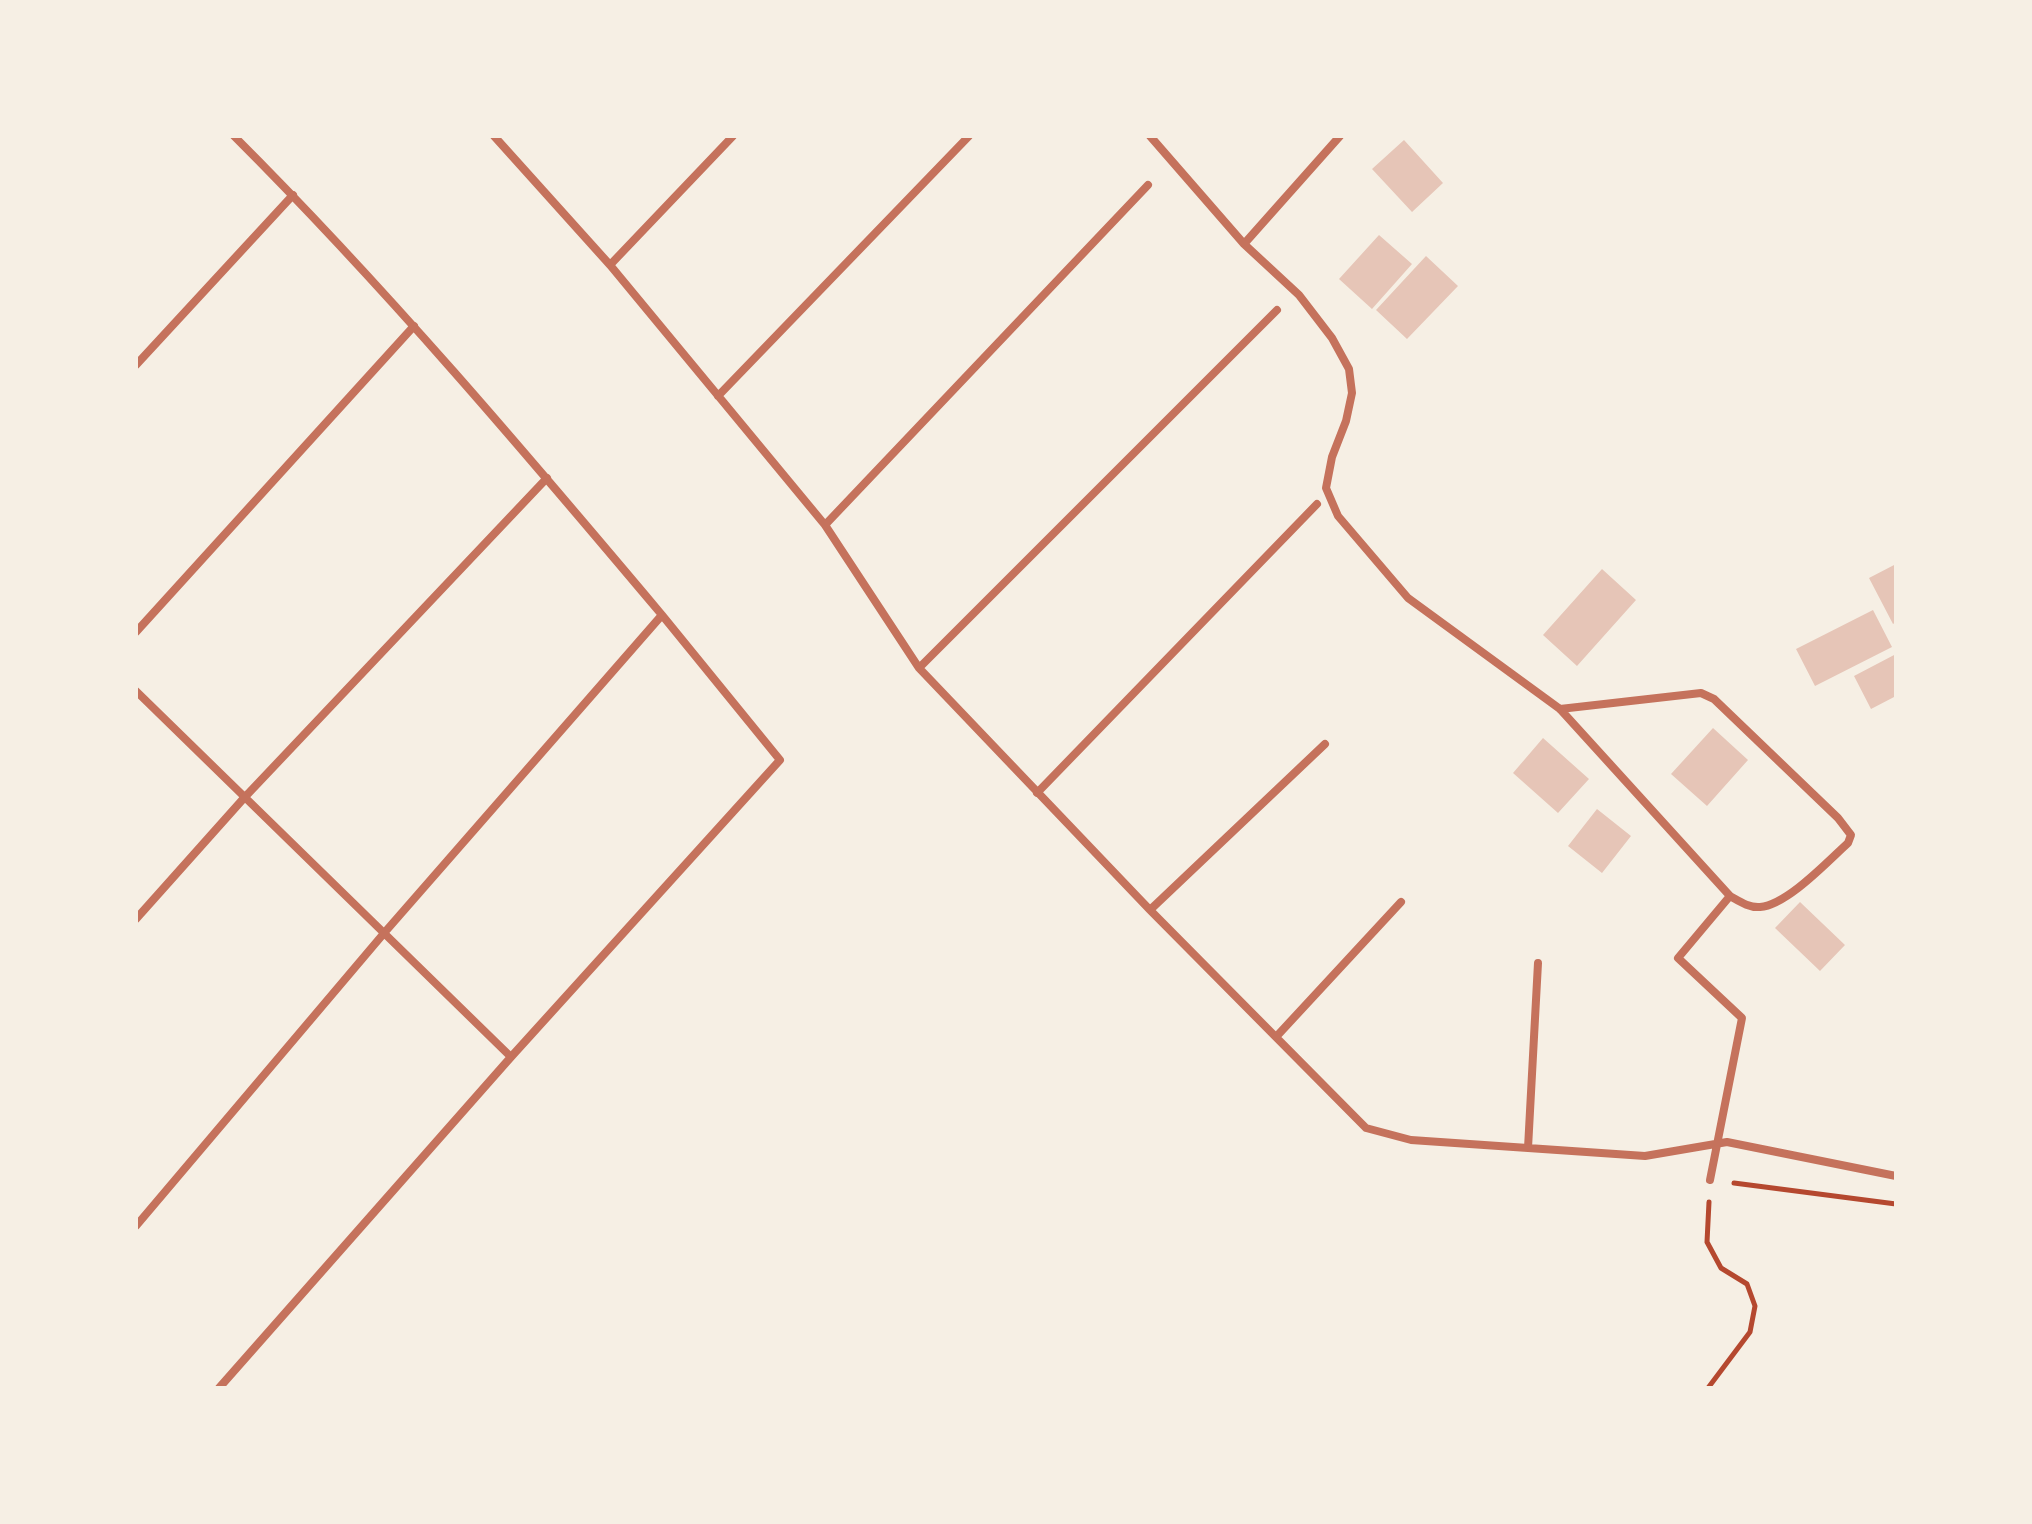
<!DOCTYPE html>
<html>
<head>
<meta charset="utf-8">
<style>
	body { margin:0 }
	#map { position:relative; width:2032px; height:1524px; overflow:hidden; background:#f6efe4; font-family:Bitter,serif }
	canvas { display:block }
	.frame { position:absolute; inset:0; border:138px solid #f6efe4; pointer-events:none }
</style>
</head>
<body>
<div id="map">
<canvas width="2032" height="1524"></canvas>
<div class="frame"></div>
</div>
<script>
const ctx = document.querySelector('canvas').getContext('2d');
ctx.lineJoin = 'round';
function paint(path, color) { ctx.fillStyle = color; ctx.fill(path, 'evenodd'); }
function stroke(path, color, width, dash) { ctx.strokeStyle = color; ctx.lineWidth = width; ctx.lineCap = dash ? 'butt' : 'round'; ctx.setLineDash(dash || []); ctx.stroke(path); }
paint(new Path2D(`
	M1404 140 1443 183 1412 212 1372 169Z
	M1379 235 1412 264 1372 309 1339 279Z
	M1426 256 1458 286 1407 339 1376 310Z
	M1896 564V622L1893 624 1869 578Z
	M1602 569 1636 600 1577 666 1543 635Z
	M1873 610 1892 647 1815 686 1796 649Z
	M1896 654V696L1871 709 1854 676Z
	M1713 728 1748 760 1707 806 1671 774Z
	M1543 738 1589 779 1558 813 1513 773Z
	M1597 809 1631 836 1602 873 1568 846Z
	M1800 902 1845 945 1820 971 1775 928Z`), '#e6c5b7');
stroke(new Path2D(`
	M1734 1183 1896 1204
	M1708 1388 1750 1332 1755 1306 1747 1284 1721 1268 1707 1242 1709 1202`), '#b5482f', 5);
stroke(new Path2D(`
	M494 136 610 265 825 525 919 668 1150 910 1366 1128 1411 1140 1645 1156 1727 1142 1896 1176
	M1150 136 1244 244 1299 295 1332 338 1349 369 1352 393 1346 421 1332 457 1326 488 1338 516 1408 598 1560 709 1730 896C1739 901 1749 908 1760 907 1787 905 1827 862 1848 843L1851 835 1838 818 1714 699 1701 693 1560 709
	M1244 244 1340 136
	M610 265 733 136
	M136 365 293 195
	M718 396 969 136
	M825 525 1148 185
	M136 632 414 326
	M919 668 1277 310
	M136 691 511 1057
	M1037 793 1317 504
	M1150 910 1325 744
	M136 919 244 798 547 478
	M1276 1037 1401 902
	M1528 1148 1538 963
	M1710 1180 1742 1018 1678 958 1730 896
	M136 1226 385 932 662 615C524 451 386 288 234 136
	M219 1388 511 1057 780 760 662 615`), '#c5725c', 8);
</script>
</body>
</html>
